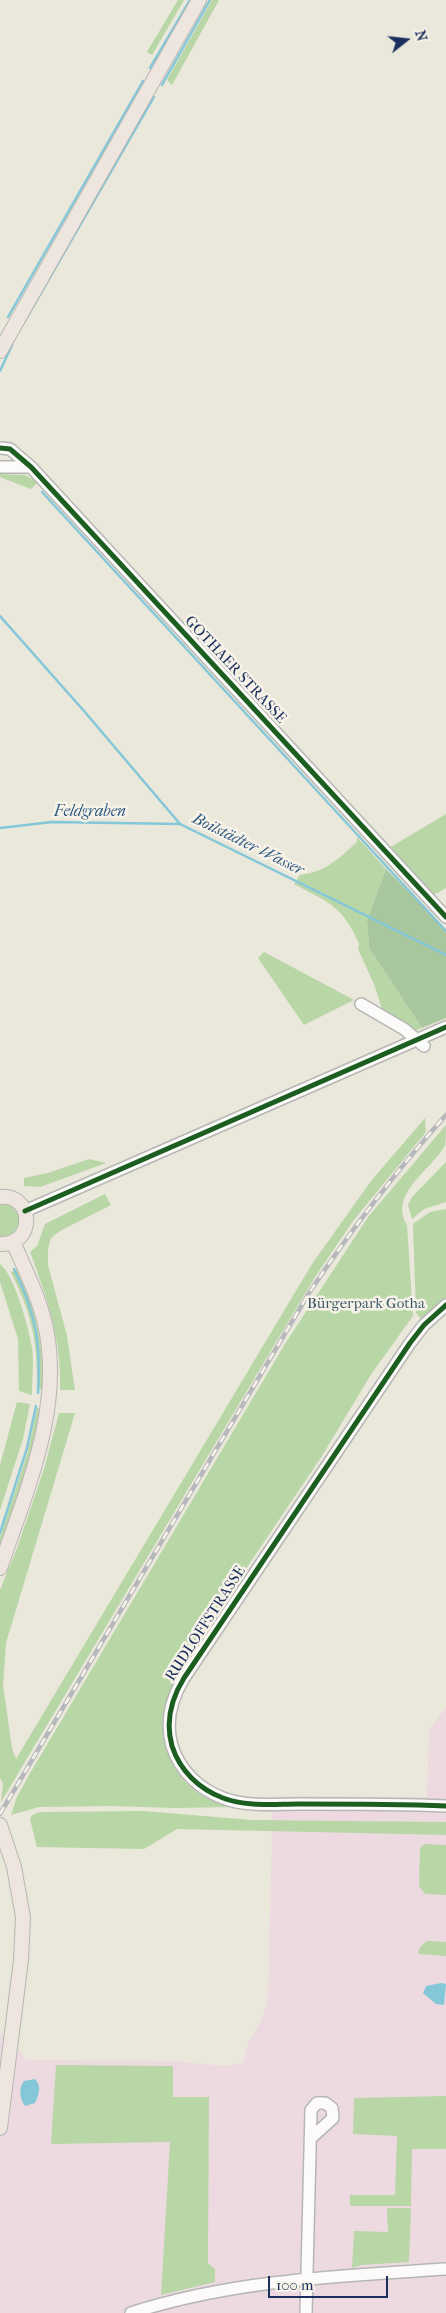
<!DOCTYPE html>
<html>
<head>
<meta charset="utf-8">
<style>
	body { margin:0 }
	#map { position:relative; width:446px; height:2313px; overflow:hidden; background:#eae7db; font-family:"IM FELL French Canon",serif }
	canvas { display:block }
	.north { position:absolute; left:381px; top:15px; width:50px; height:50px; -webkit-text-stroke:4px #f7f3e8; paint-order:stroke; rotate:74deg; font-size:14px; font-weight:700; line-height:20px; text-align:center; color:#1b2f5e }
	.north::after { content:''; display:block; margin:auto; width:18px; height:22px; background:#1b2f5e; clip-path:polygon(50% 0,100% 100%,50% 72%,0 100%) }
	.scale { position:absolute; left:268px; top:2276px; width:120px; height:22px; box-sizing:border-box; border:2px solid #1b2f5e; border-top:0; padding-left:6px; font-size:15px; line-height:18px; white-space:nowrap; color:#1b2f5e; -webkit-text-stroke:4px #f7f3e8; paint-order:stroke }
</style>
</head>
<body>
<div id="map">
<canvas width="446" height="2313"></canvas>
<div class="north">N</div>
<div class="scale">100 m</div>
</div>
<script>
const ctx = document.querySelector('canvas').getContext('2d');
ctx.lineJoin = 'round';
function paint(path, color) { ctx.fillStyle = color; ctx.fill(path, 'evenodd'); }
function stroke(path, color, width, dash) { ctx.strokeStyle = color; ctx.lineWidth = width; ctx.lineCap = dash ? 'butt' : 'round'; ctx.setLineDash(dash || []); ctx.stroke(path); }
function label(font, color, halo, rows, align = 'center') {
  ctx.font = font + ' "IM FELL French Canon",serif'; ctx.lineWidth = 5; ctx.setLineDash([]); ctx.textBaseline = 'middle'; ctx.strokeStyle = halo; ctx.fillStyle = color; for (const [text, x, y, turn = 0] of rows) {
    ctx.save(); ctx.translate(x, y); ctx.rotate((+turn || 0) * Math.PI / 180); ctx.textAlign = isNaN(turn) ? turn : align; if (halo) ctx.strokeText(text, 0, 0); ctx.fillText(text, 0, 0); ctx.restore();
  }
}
paint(new Path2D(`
	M446 1708V2313H0V2034H9L26 2060 174 2061 223 2066 243 2063 248 2044 263 2017 268 1995 273 1796 427 1797 429 1729Z`), '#eddae1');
paint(new Path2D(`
	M178 0H184L152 55 147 52Z
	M212 0H219L172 85 167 80Z
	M0 474 25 475 38 482 31 489 0 477Z
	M446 814V888L432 896 389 848Z
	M357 837 386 869 367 920 369 948 422 1028 414 1031 383 1012 374 984 358 949 359 944C343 906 328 902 294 884L300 875C326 872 338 859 357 842Z
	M264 952 354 1000 304 1025 258 958Z
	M425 1118 426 1132 353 1221 315 1277 1 1802 3 1784 0 1778V1590L17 1548 44 1469 59 1413H75L6 1643 3 1685 12 1748 16 1759 312 1264 371 1181Z
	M446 1125C446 1131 446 1140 445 1145 433 1169 388 1193 407 1225L413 1316 372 1373 320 1459 206 1628C202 1638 198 1648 193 1656 186 1669 175 1682 169 1696 156 1728 166 1768 193 1789 204 1798 218 1803 231 1807L174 1808 111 1806 39 1807 11 1815 16 1799 29 1775 285 1344 368 1217Z
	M89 1159 106 1163 40 1187 24 1186V1178L48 1173Z
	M446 1162V1202L424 1209 412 1219 408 1205 412 1197Z
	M105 1194 111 1205 60 1231 51 1238 48 1249V1265L67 1336 75 1390H60C62 1340 47 1298 30 1252L37 1246 45 1224Z
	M0 1204C27 1205 27 1235 0 1237Z
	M446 1209V1299L422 1320 416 1313 413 1224 430 1212Z
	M0 1264C15 1276 29 1329 32 1348 34 1363 32 1379 32 1395L19 1391 18 1339 0 1282Z
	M17 1269C36 1308 44 1346 43 1389L37 1390C38 1342 32 1315 11 1272Z
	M17 1402 30 1404 23 1439 0 1510V1465Z
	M37 1408 40 1409C41 1446 13 1515 0 1552V1537L28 1451Z
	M143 1811 252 1820 446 1822V1835L177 1829 144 1849 37 1847 30 1819 32 1815 40 1812Z
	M424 1844 446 1845V1895L425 1894 419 1886 420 1848Z
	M427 1941 446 1942V1956L418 1954 420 1947Z
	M56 2065 173 2066V2097H209L208 2263 215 2269V2282L161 2295 170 2142 51 2144Z
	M446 2096V2149H412L411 2206H350V2195H395L397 2136 353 2134 354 2098Z
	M387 2208H411L409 2262 361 2265 352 2268 354 2231 388 2232Z`), '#b9d6a7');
paint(new Path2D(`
	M386 869 446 930V1018L422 1028 369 948 367 920Z`), '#a9c79e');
paint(new Path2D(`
	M441 1983 446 1984 444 2005 436 2004 423 1993 426 1986Z
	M35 2079C42 2086 39 2095 35 2103L25 2106C20 2099 18 2089 24 2081Z`), '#84c7d8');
stroke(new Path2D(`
	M150 68 190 0
	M162 85 210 0
	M8 317 143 81
	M22 326 154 97
	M0 371 12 345
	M42 492 446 931
	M0 616 84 711 180 824 446 955
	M0 828 52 822 180 824
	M14 1269C36 1314 41 1343 38 1393
	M0 1533 27 1448 36 1406`), '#84c7d8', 2.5);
const minor = new Path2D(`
	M0 448 10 449 31 467 446 917
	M0 467H31
	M361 1004 404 1029 424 1046
	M25 1211 446 1027
	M446 1305 424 1325 410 1343 184 1678C171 1699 165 1721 172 1746 180 1771 199 1789 223 1798 246 1807 274 1804 298 1804 347 1804 397 1804 446 1806
	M131 2313C233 2280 340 2276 446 2269
	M306 2313 311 2110 317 2103H325L332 2108 333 2118 310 2139`);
const major = new Path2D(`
	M0 351 199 0
	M0 1197C35 1194 35 1246 0 1244
	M0 1568C26 1491 64 1407 45 1324 38 1295 25 1269 13 1242
	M0 1825 14 1867 23 1917 21 1960 0 2128`);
stroke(minor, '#b6b7b4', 14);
stroke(major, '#b6b7b4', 16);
stroke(minor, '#fcfbfa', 11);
stroke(major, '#ede5de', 14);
const rail = new Path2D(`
	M0 1814 309 1293C351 1230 396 1171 446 1115`);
stroke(rail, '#b6b8bc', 4.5);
stroke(rail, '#f7f3e8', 2.5, [8]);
stroke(new Path2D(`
	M0 448 10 449 31 467 446 917
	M25 1211 446 1027
	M446 1305 424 1325 410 1343 184 1678C171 1699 165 1721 172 1746 180 1771 199 1789 223 1798 246 1807 274 1804 298 1804 347 1804 397 1804 446 1806`), '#1b5e20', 5);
label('15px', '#1b2f5e', '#f7f3e8', [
	["GOTHAER STRASSE",235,670,47],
	["RUDLOFFSTRASSE",206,1624,-57]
]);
label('15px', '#385666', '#f7f3e8', [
	["Bürgerpark Gotha",366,1304]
]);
label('italic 16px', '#2d5882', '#f7f3e8', [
	["Feldgraben",90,812],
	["Boilstädter Wasser",248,845,26]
]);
</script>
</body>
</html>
